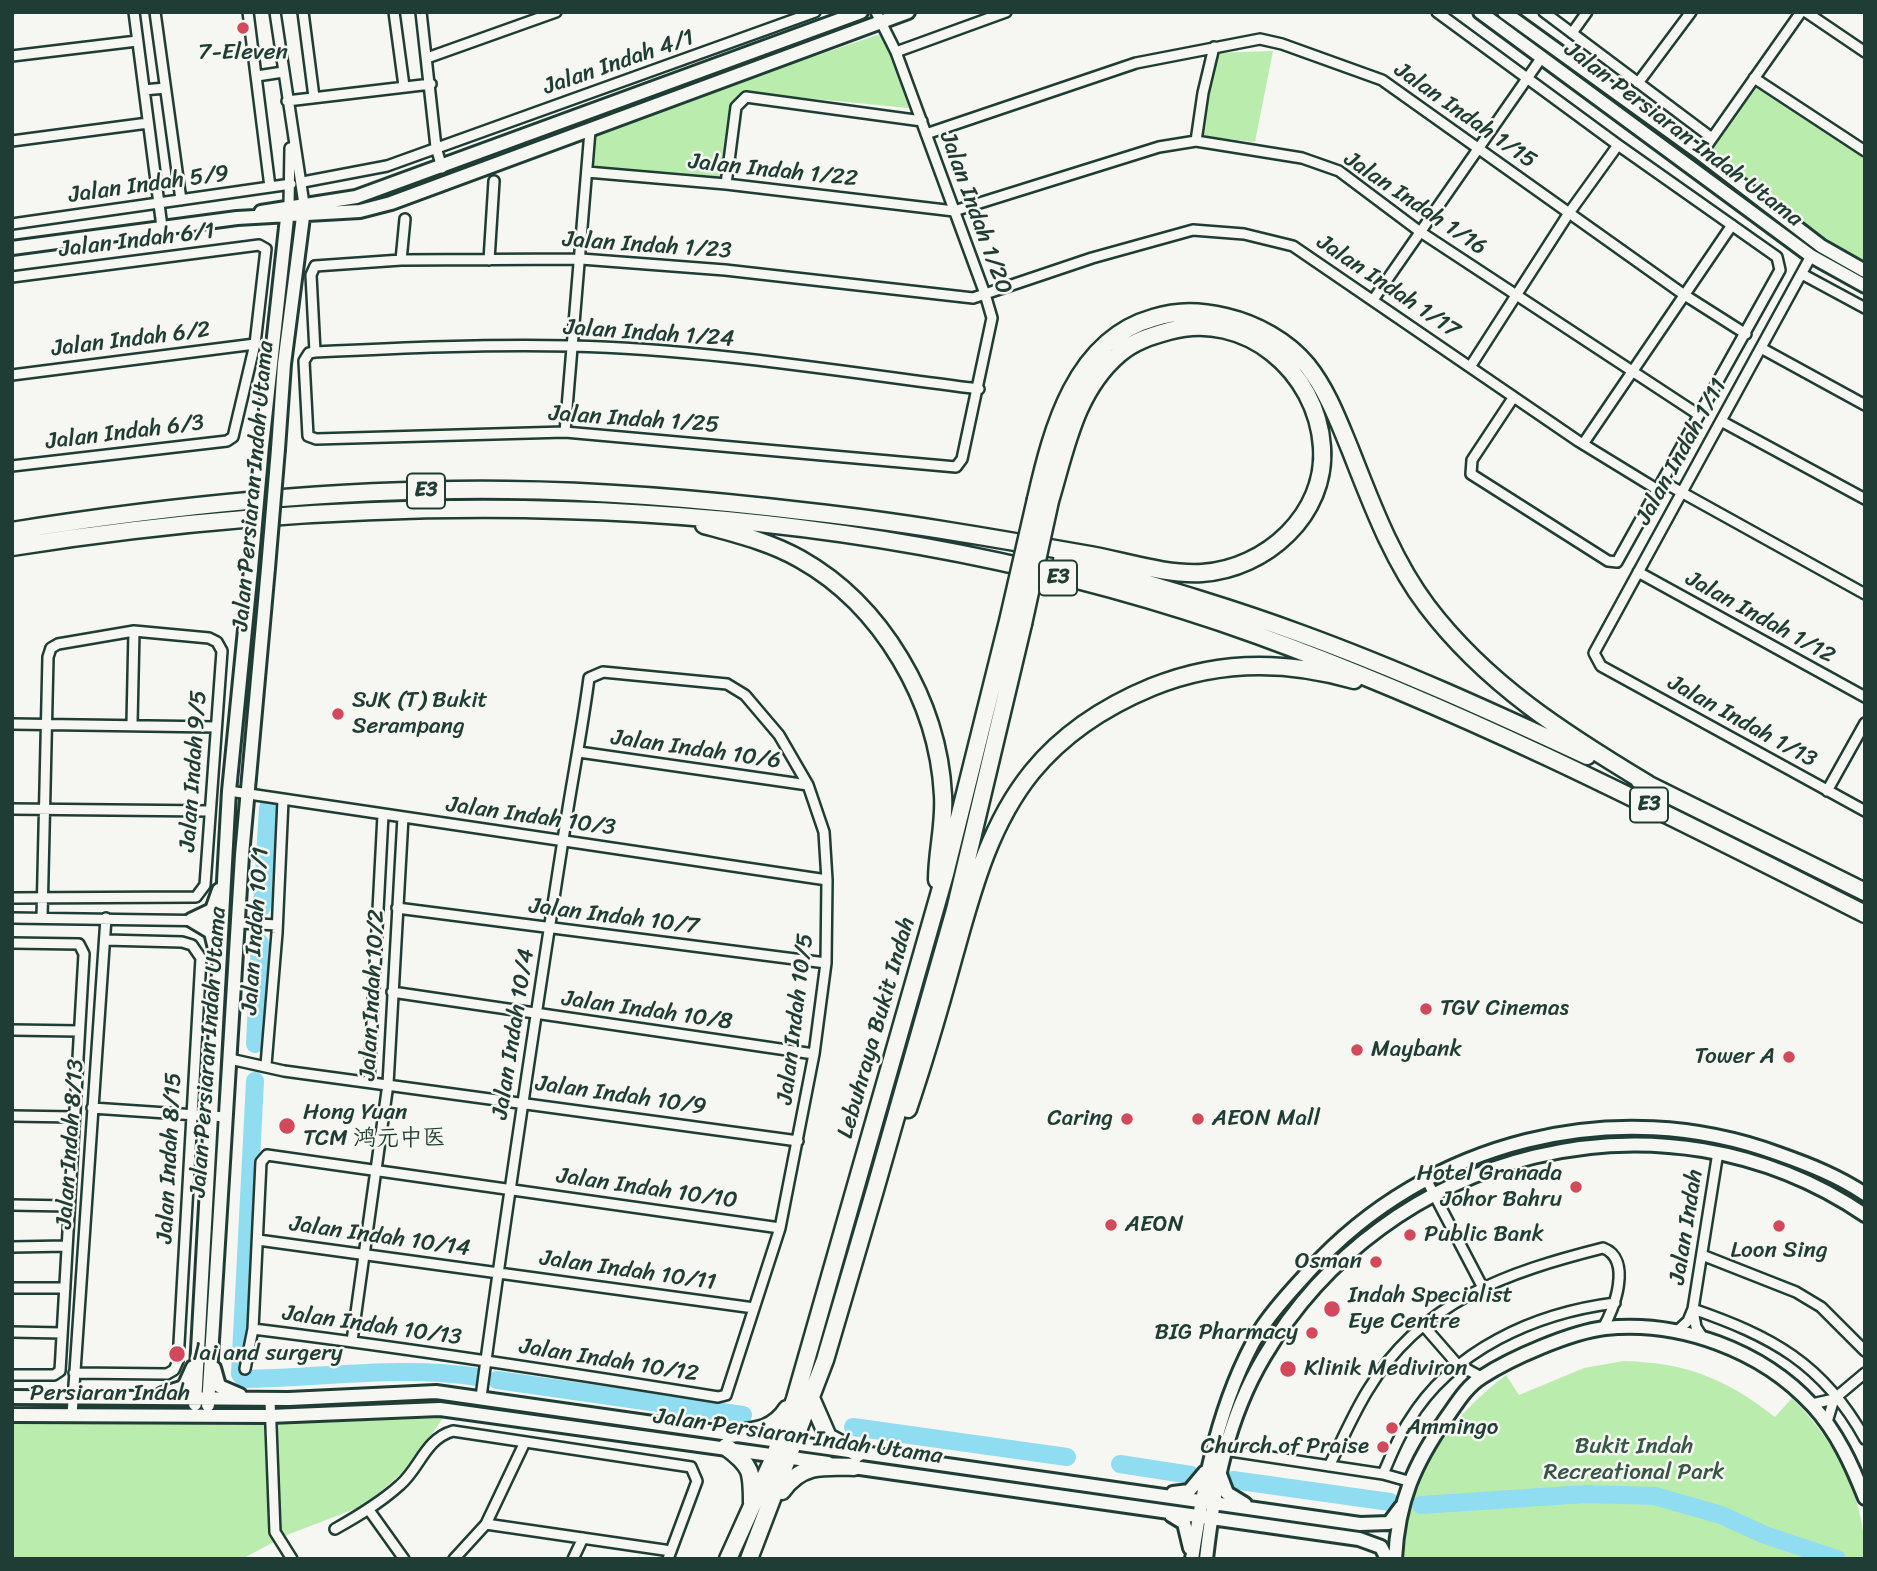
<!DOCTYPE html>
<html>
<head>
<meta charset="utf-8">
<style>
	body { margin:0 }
	#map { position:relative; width:1877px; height:1571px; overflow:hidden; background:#f6f6f2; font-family:Sriracha,sans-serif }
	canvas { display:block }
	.frame { position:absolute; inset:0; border:14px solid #1f3d34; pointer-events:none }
</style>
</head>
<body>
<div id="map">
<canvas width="1877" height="1571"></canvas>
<div class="frame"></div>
</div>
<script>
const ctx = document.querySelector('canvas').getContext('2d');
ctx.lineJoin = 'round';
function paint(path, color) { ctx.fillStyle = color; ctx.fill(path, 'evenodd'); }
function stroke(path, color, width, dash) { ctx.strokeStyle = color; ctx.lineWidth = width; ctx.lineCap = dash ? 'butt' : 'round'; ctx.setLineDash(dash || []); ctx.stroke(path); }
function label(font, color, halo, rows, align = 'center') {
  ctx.font = font + ' Sriracha,"LXGW WenKai TC",sans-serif'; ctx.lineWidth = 5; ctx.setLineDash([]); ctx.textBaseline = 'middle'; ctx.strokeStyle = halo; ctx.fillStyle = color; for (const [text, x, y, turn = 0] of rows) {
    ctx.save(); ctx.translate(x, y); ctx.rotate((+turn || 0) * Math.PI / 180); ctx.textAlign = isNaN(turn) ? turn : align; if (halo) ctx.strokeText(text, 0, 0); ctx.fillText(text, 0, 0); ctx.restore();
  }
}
paint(new Path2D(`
	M883 33 909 108 752 93 741 95 733 105 723 180 589 168 592 132Z
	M1273 51 1255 142 1200 136 1215 53Z
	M1756 86 1865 157V266L1707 152Z
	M1624 1361C1687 1363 1725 1378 1775 1417L1792 1398C1836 1442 1865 1496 1865 1559H1403C1406 1481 1445 1421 1506 1375L1519 1395 1584 1368Z
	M443 1418 409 1467 365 1505 287 1535 242 1559H12V1421L251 1425Z`), '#baedad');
stroke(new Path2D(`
	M262 907 268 808
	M255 1044 260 943
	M255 1081 240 1374 244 1379C321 1378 402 1365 478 1377
	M497 1380 743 1415
	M853 1427 1067 1457
	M1120 1464 1191 1475
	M1233 1480 1390 1502
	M1421 1505 1586 1494 1655 1496 1721 1515 1765 1535 1837 1559`), '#90dcf0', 18);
const street = new Path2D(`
	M134 12 162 227
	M155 12 181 200
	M248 12 270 187
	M275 12 304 204
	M303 12 314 97
	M394 12 404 86
	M421 12 436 147 442 168
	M876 12 896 52 985 294 992 318 962 459 956 467 565 432 316 439 308 436 304 361 309 353 315 352 311 275 315 266 401 260 581 259 725 270 973 298 985 294 1092 258 1193 230 1244 234 1293 246 1578 441 1658 490
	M1437 12 1618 145 1777 257 1780 270 1617 562 1608 561 1471 474 1472 460 1513 398
	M1544 12 1712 138
	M1806 12 1865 52
	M1572 33 1587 12
	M896 52 1006 12
	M12 56 137 41
	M427 58 556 12
	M257 76 283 72
	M1754 78 1865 151
	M1638 83 1691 12
	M144 90 165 88
	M287 101 431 84
	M926 134 1136 63 1260 39 1282 44 1382 80 1683 294 1746 334
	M12 141 148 123
	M1196 141 1203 93 1214 47
	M1701 154 1801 12
	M587 172 726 184 954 211 1159 147 1196 141 1302 158 1339 171 1419 231 1699 415
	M303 182 387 166 815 12
	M726 184 736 107 746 97 922 121
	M289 205 290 148
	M12 224 291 184
	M1811 256 1594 653 1601 666 1865 811
	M401 260 405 219
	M489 260 494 181
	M1802 274 1865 308
	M12 277 259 245 266 249 255 344 233 437 227 441 12 466
	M1373 300 1542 57
	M1761 348 1865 405
	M315 352C400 348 486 344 571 346 707 349 843 372 979 389
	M1470 367 1569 213 1618 145
	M12 375 255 344
	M1721 421 1865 499
	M565 432 590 131
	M1583 444 1732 225
	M1663 482 1865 594
	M1638 572 1865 697
	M132 723 134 631
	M12 724 216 727
	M579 752 808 785
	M229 791 827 880
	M1827 791 1865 723
	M12 809 210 811
	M12 898 196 897 205 885 222 651 217 642 209 638 134 631 58 644 51 648 48 657C46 744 44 831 42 918
	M397 908 826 963
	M12 918 223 921
	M240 923 277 925
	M12 943 79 944 84 954 60 1371 54 1375H12
	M392 992 814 1054
	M12 1030 79 1031
	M230 1059 284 1071 798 1141
	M266 1065 277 933 283 800
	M369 1081 383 815
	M92 1108 226 1117
	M12 1116 75 1117
	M1426 1179 1482 1286
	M12 1205 69 1206
	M258 1240 754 1308
	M12 1247 67 1246
	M1702 1255 1796 1292 1821 1307 1865 1351
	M12 1288H65
	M1693 1309C1771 1336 1823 1363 1865 1439
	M1693 1310 1696 1327 1703 1338
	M1423 1325 1457 1364 1481 1377
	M253 1329C408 1348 563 1372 718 1397L726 1395 780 1228 814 1054 826 963 827 880 824 832 808 785 779 735 745 695 727 684 603 672 589 678C582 732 571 786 563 840 534 1026 506 1211 481 1397
	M12 1332 62 1333
	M1676 1332 1688 1321 1693 1309 1718 1152
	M352 1341 388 1084 403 817
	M245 1369 253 1329 261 1162 267 1155 780 1228
	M74 1373 167 1374 174 1370 178 1361 201 958 192 945 182 942 105 940
	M270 1400 275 1532 292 1559
	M1812 1404 1834 1399 1865 1373
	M72 1415 106 918
	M1827 1422 1834 1399
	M1224 1450 1383 1474 1408 1481
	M1329 1466C1342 1441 1353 1414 1368 1390 1421 1301 1508 1272 1603 1248 1633 1259 1614 1310 1603 1328
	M1383 1474C1391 1456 1398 1437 1409 1421 1452 1350 1535 1313 1615 1303
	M369 1510 404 1559
	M486 1524 671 1551
	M335 1529C358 1516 380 1503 400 1485 420 1468 425 1439 453 1431L691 1467 697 1481 668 1559
	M454 1559 486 1524 525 1442
	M573 1559 583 1538`);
const secondary = new Path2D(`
	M1480 12 1811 256 1865 286
	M1504 12 1701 154 1821 246 1865 271
	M261 212 356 197 861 12
	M12 248 237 218 360 211 391 203 908 12
	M262 446 288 209
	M278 449 284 364 304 209
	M191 920 212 910 219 890
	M191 920 211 932 216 953
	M214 1368 219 1386 240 1395
	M162 1394 184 1387 193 1367
	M12 1397 289 1399 436 1392 1360 1524 1389 1523 1401 1507
	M195 1404 229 791 251 569
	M208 1405 242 855 268 568
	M12 1415 270 1416 440 1409 828 1463
	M846 1466 1359 1539 1381 1547 1387 1559
	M1219 1472 1227 1493 1245 1504
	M1173 1493 1189 1491 1205 1472
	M1171 1515 1184 1523 1190 1548
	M1192 1559C1204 1481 1219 1401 1259 1332 1273 1309 1293 1289 1310 1270 1427 1141 1615 1093 1779 1154 1810 1165 1838 1176 1865 1194
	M1206 1559C1214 1488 1227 1419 1264 1357 1386 1149 1663 1078 1865 1215
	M1395 1559C1398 1501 1414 1464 1447 1417 1457 1403 1467 1386 1482 1377 1511 1358 1571 1332 1605 1328 1679 1320 1762 1350 1813 1406 1837 1432 1852 1465 1865 1498`);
const highway = new Path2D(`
	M1036 499C1052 429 1075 340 1153 318 1179 310 1200 311 1226 317 1256 324 1287 341 1307 365 1327 390 1338 420 1350 449 1371 502 1392 560 1427 606 1486 684 1565 734 1648 784
	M704 525C737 534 770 542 800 559 882 605 938 701 943 795 945 823 937 852 937 880
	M12 531C175 505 342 488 507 490 609 491 710 500 810 512 902 522 993 538 1084 554 1122 560 1162 575 1202 573 1266 569 1327 514 1322 447 1317 371 1245 310 1169 331 1151 336 1134 341 1119 354 1075 392 1066 448 1050 501
	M12 547C425 482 860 493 1257 635 1467 711 1665 813 1865 914
	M1062 559C1141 582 1221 604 1299 633 1398 669 1492 712 1587 756
	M1639 780 1865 892
	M908 1109C925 1059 940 1007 954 956 972 892 989 825 1032 772 1063 734 1106 706 1152 687 1218 660 1285 660 1354 680
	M811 1398 828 1437 858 1453
	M729 1434C754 1431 773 1431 787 1409
	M726 1447C752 1466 752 1472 752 1503
	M782 1491C801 1464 823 1466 854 1467
	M728 1559 775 1455 795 1399 945 874 1008 621
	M749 1559 825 1360 875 1190 955 910 1023 624`);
stroke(street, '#1f3d34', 14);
stroke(secondary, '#1f3d34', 18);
stroke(highway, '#1f3d34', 21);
stroke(street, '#f6f6f2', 9);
stroke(secondary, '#f6f6f2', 12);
stroke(highway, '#f6f6f2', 16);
const secondaryBridge = new Path2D(`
	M268 568 278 449
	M251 569 262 446`);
const highwayBridge = new Path2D(`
	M1008 621 1036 499
	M1023 624 1050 501`);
stroke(secondaryBridge, '#1f3d34', 18, []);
stroke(highwayBridge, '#1f3d34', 21, []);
stroke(secondaryBridge, '#f6f6f2', 12);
stroke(highwayBridge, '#f6f6f2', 16);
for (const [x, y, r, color] of [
	[243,28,7,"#d1495b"],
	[338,714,7,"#d1495b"],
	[1426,1009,7,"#d1495b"],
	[1357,1050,7,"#d1495b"],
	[1789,1057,7,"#d1495b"],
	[1127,1119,7,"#d1495b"],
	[1198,1119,7,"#d1495b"],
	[287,1126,9,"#d1495b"],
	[1576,1187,7,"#d1495b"],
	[1111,1225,7,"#d1495b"],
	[1779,1226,7,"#d1495b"],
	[1410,1235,7,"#d1495b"],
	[1376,1262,7,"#d1495b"],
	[1332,1309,9,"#d1495b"],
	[1312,1333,7,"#d1495b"],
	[177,1354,9,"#d1495b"],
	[1288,1369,9,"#d1495b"],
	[1392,1428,7,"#d1495b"],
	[1383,1447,7,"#d1495b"]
]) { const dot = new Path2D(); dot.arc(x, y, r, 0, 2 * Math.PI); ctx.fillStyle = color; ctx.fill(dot); stroke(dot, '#f6f6f2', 2.5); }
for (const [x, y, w] of [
	[426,491,38],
	[1058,578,38],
	[1649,805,38]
]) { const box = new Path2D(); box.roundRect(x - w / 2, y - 17.5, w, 35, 5); ctx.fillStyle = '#f6f6f2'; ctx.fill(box); stroke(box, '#1f3d34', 2); }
label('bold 21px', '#1f3d34', null, [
	["E3",426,491],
	["E3",1058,578],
	["E3",1649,805]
]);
label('23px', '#1f3d34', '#f6f6f2', [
	["7-Eleven",243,53,"center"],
	["SJK (T) Bukit",352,701],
	["Serampang",352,727],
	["TGV Cinemas",1440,1009],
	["Maybank",1371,1050],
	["Tower A",1775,1057,"right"],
	["Hong Yuan",303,1113],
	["TCM 鸿元中医",303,1139],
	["Caring",1113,1119,"right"],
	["AEON Mall",1212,1119],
	["Hotel Granada",1562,1174,"right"],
	["Johor Bahru",1562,1200,"right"],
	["AEON",1125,1225],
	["Public Bank",1424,1235],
	["Loon Sing",1779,1251,"center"],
	["Osman",1362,1262,"right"],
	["Indah Specialist",1348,1296],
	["Eye Centre",1348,1322],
	["BIG Pharmacy",1298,1333,"right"],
	["lai and surgery",193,1354],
	["Klinik Mediviron",1304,1369],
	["Ammingo",1406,1428],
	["Church of Praise",1369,1447,"right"]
], 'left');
label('23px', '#1f3d34', '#f6f6f2', [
	["Jalan Indah 4/1",619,63,-19],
	["Jalan Indah 1/15",1465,116,35],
	["Jalan Persiaran Indah Utama",1683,135,37],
	["Jalan Indah 1/22",773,171,6],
	["Jalan Indah 5/9",149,185,-8],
	["Jalan Indah 1/16",1415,204,34],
	["Jalan Indah 1/20",975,213,70],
	["Jalan Indah 6/1",137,241,-7],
	["Jalan Indah 1/23",647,246,4],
	["Jalan Indah 1/17",1388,287,34],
	["Jalan Indah 1/24",649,334,4],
	["Jalan Indah 6/2",131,340,-7],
	["Jalan Indah 1/25",634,420,4],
	["Jalan Indah 6/3",125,433,-7],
	["Jalan Indah 1/11",1682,452,-61],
	["Jalan Persiaran Indah Utama",254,486,-85],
	["Jalan Indah 1/12",1760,618,29],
	["Jalan Indah 1/13",1742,722,29],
	["Jalan Indah 10/6",696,750,8],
	["Jalan Indah 9/5",194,771,-86],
	["Jalan Indah 10/3",531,817,8],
	["Jalan Indah 10/7",614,917,7],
	["Jalan Indah 10/1",256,931,-86],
	["Jalan Indah 10/2",373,995,-87],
	["Jalan Indah 10/8",647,1011,8],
	["Jalan Indah 10/5",796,1019,-83],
	["Lebuhraya Bukit Indah",877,1028,-74],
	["Jalan Indah 10/4",514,1034,-81],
	["Jalan Persiaran Indah Utama",209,1052,-86],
	["Jalan Indah 10/9",621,1096,8],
	["Jalan Indah 8/13",71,1144,-86],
	["Jalan Indah 8/15",170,1158,-87],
	["Jalan Indah 10/10",647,1189,8],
	["Jalan Indah",1687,1227,-81],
	["Jalan Indah 10/14",380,1237,8],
	["Jalan Indah 10/11",628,1271,8],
	["Jalan Indah 10/13",372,1326,8],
	["Jalan Indah 10/12",609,1361,9],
	["Persiaran Indah",110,1394],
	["Jalan Persiaran Indah Utama",798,1437,8]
]);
label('23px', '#365746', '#f6f6f2', [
	["Bukit Indah",1634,1447],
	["Recreational Park",1634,1473]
]);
</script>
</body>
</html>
